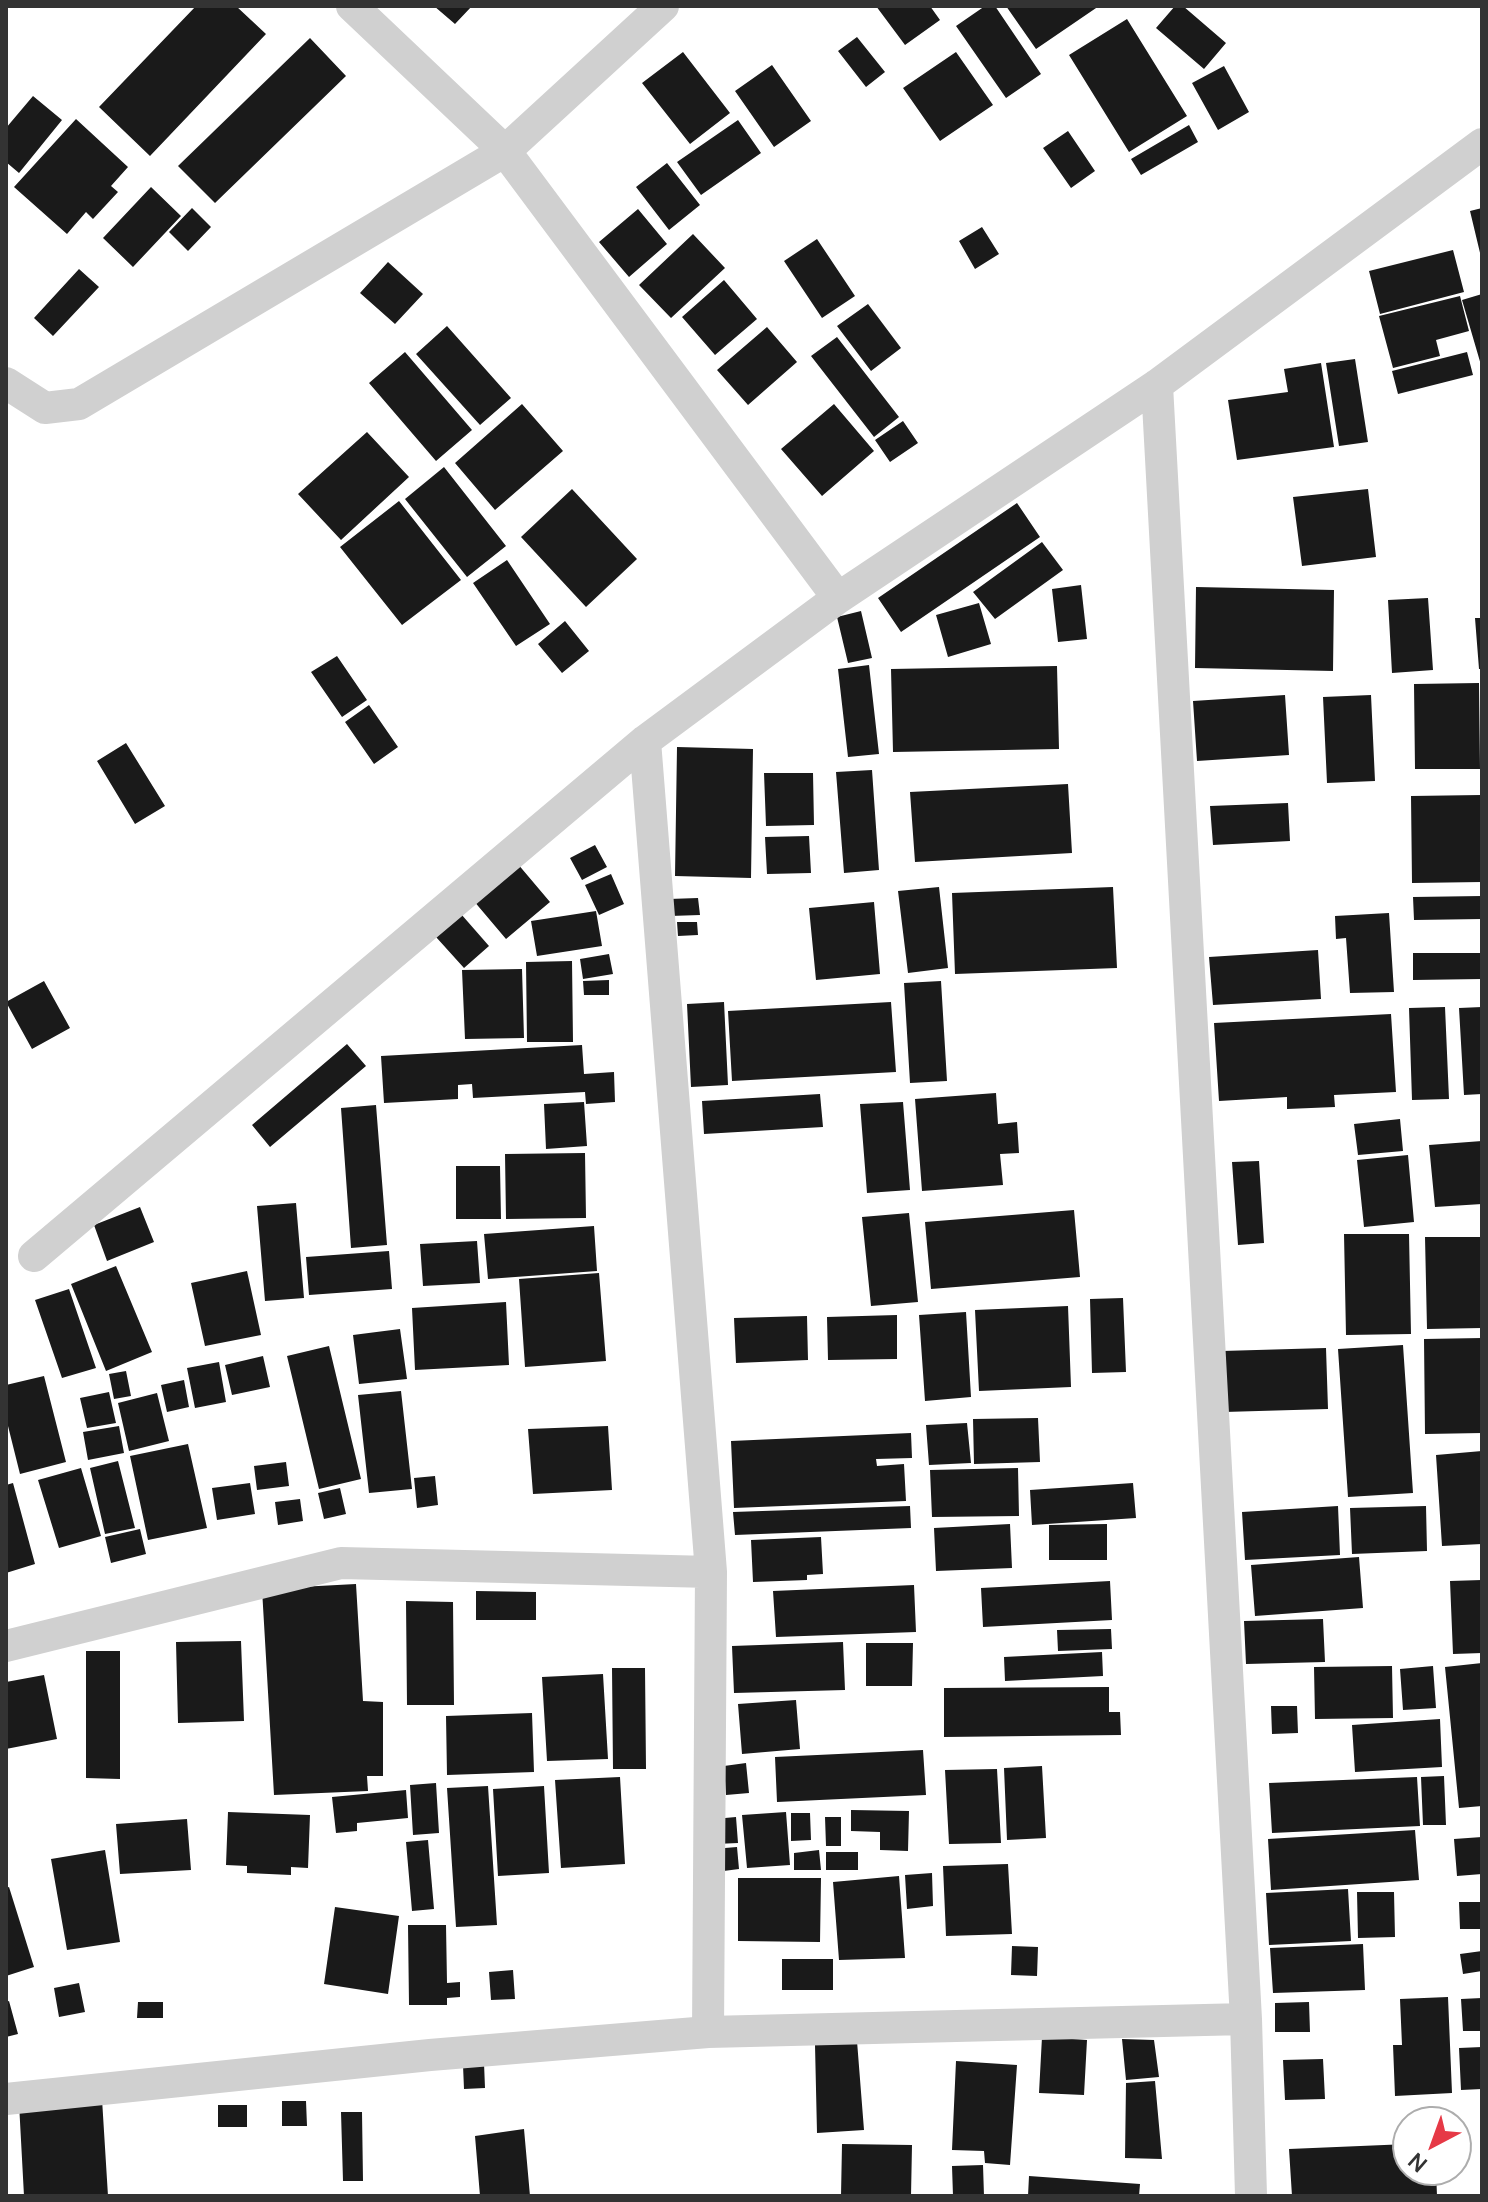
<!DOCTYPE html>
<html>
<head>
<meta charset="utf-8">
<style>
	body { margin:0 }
	#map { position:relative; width:1488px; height:2202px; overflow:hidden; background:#fff; font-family:Manrope,sans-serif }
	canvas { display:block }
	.frame { position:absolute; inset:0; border:8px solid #333; pointer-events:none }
	.north { position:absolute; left:1392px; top:2106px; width:80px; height:80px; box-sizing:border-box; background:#fff; border:2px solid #adadad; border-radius:50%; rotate:221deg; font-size:22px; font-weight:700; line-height:32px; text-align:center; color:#333 }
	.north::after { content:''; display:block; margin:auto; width:28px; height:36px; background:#e63946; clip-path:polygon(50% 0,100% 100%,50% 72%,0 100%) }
</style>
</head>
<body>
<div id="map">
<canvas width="1488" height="2202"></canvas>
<div class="frame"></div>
<div class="north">N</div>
</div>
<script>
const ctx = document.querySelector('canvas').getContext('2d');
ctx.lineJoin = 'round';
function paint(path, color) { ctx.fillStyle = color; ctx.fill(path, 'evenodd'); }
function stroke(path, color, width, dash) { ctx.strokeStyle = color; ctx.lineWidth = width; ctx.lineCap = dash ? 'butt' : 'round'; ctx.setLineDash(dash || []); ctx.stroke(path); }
paint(new Path2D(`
	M196 6H236L266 34 150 156 99 107Z
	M434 6H472L455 24Z
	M876 6H930L940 20 905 45Z
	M985 6H995L1041 74 1006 98 956 26Z
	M1006 6H1099L1036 49Z
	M1175 6H1183L1226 43 1204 69 1156 28Z
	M1127 19 1187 116 1129 152 1069 55Z
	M857 37 885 72 866 87 838 51Z
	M310 38 346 76 215 203 178 166Z
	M683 52 730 113 690 144 642 83Z
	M956 52 993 105 940 141 903 88Z
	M772 65 811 121 774 147 735 91Z
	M1224 66 1249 112 1218 130 1192 83Z
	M33 96 62 120 19 173 6 162V128Z
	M76 119 128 167 111 186 118 192 93 219 86 212 67 234 14 187Z
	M738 120 761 153 701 195 677 162Z
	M1189 125 1198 142 1141 175 1131 159Z
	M1068 131 1095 171 1071 188 1043 148Z
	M667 163 700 205 669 230 636 187Z
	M151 187 181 216 133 267 103 238Z
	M192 208 211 227 188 251 169 232Z
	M1482 208V257H1481L1470 211Z
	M638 209 667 244 629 277 599 242Z
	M982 227 999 254 975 269 959 241Z
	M693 234 725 268 671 318 639 285Z
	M817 239 855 296 822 318 784 261Z
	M1453 250 1464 292 1380 314 1369 271Z
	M388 262 423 294 395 324 360 293Z
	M79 269 99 287 53 336 34 318Z
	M724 280 757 319 715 355 682 317Z
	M1482 294V364L1481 365 1462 300Z
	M1460 296 1469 331 1436 340 1440 356 1393 368 1379 316Z
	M868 304 901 348 871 371 837 326Z
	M447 326 511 398 480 425 416 354Z
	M767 327 797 362 748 405 717 370Z
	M837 337 899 417 874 437 811 356Z
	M405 352 472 430 436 461 369 383Z
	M1467 352 1473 375 1398 394 1392 371Z
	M1355 359 1368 442 1339 446 1326 363Z
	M1321 363 1334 447 1237 460 1228 400 1288 392 1284 369Z
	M522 404 563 451 495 510 455 463Z
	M834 404 874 451 822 496 781 449Z
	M903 421 918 443 890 462 875 440Z
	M367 432 409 477 341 540 298 494Z
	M444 467 506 546 467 577 405 499Z
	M572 489 637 559 586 607 521 537Z
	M1368 489 1376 557 1302 566 1293 497Z
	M399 501 461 580 402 625 340 547Z
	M1017 503 1040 537 901 632 878 598Z
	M1042 542 1063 570 995 619 973 592Z
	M507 560 550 624 516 646 473 583Z
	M1081 585 1087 639 1058 642 1052 589Z
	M1196 587 1334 590 1333 671 1195 668Z
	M1428 598 1433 670 1392 673 1388 600Z
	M979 603 991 644 948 657 936 615Z
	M861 611 872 658 848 663 837 617Z
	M1475 618H1482V669H1479Z
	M565 621 589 651 562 673 538 644Z
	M337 656 367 700 342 717 311 672Z
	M869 665 879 754 848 757 838 669Z
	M1057 666 1059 749 893 752 891 669Z
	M1479 683 1480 769H1415L1414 684Z
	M1285 695 1289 755 1197 761 1193 701Z
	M1371 695 1375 781 1327 783 1323 697Z
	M369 705 398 747 374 764 345 722Z
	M126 743 165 806 135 824 97 761Z
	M677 747 753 749 751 878 675 876Z
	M872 770 879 870 844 873 836 772Z
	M764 773H813L814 825 766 826Z
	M1068 784 1072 853 915 862 910 792Z
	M1481 795 1482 882 1412 883 1411 796Z
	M1288 803 1290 841 1213 845 1210 806Z
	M809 836 811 873 767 874 765 837Z
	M595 845 607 867 582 880 570 858Z
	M517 863 550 902 506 939 473 900Z
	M611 874 624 904 599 915 585 885Z
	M939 887 948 968 908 973 898 891Z
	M1113 887 1117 968 955 974 952 893Z
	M1482 896V919L1414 920 1413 897Z
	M698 898 700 915 670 916 669 899Z
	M874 902 880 974 816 980 809 908Z
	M596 911 602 946 537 956 531 921Z
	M1389 913 1394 992 1350 993 1346 938 1336 939 1335 916Z
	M461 914 489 946 464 968 436 937Z
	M677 922H697L698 935 678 936Z
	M1318 950 1321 999 1213 1005 1209 957Z
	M1413 953H1482V979L1413 980Z
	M609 954 613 974 583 979 580 959Z
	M572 961 573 1042H527L526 962Z
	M522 969 524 1038 465 1039 462 970Z
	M609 980V995H584L583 981Z
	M44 981 70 1028 32 1049 6 1002Z
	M941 981 947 1081 910 1083 904 983Z
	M724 1002 728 1085 691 1087 687 1004Z
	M891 1002 896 1072 732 1081 728 1011Z
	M1445 1007 1449 1099 1412 1100 1409 1008Z
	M1482 1007V1094L1464 1095 1459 1008Z
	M1391 1014 1396 1092 1334 1095 1335 1107 1287 1109V1097L1219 1101 1214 1023Z
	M347 1044 366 1066 270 1147 252 1125Z
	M582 1045 584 1074 614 1072 615 1102 586 1104 585 1092 473 1098 472 1084 458 1085V1099L384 1103 381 1056Z
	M996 1093 998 1124 1017 1122 1019 1153 1000 1154 1003 1185 922 1191 915 1099Z
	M820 1094 823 1127 704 1134 702 1101Z
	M584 1102 587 1146 546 1149 544 1104Z
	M903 1102 910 1190 867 1193 860 1104Z
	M376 1105 387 1245 351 1248 341 1108Z
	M1400 1119 1403 1151 1358 1155 1354 1124Z
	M1482 1141V1204L1435 1207 1429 1145Z
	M585 1153 586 1218 506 1219 505 1154Z
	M1408 1155 1414 1222 1364 1227 1357 1160Z
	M1259 1161 1264 1243 1238 1245 1232 1162Z
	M456 1166H500L501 1219H456Z
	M296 1203 304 1298 265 1301 257 1206Z
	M140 1207 154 1242 107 1261 94 1225Z
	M1074 1210 1080 1277 931 1289 925 1222Z
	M909 1213 918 1302 871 1306 862 1217Z
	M594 1226 597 1271 488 1279 484 1234Z
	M1344 1234H1409L1411 1334 1346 1335Z
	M1425 1237H1482V1328L1427 1329Z
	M477 1241 480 1283 423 1286 420 1244Z
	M389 1251 392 1289 309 1295 306 1257Z
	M116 1266 152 1352 106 1371 71 1284Z
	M247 1271 261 1335 205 1346 191 1283Z
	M599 1273 606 1361 525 1367 519 1279Z
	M69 1289 96 1368 62 1378 35 1300Z
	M1123 1298 1126 1372 1092 1373 1090 1299Z
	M506 1302 509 1365 415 1370 412 1308Z
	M1068 1306 1071 1387 979 1391 975 1310Z
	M966 1312 971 1397 925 1401 919 1315Z
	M897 1315V1359L828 1360 827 1317Z
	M807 1316 808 1360 736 1363 734 1318Z
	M400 1329 407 1379 359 1384 353 1335Z
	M1482 1338V1433L1425 1434 1424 1339Z
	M1403 1345 1413 1493 1348 1497 1338 1349Z
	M329 1346 361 1479 319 1489 287 1356Z
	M1326 1348 1328 1409 1224 1412 1222 1351Z
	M263 1356 270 1387 232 1395 225 1365Z
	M219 1362 226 1402 195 1408 187 1368Z
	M126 1371 131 1396 114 1399 109 1374Z
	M44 1376 66 1462 20 1474 6 1418V1385Z
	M184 1380 189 1407 167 1412 161 1385Z
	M401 1391 412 1489 369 1493 358 1395Z
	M109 1392 116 1423 87 1428 80 1398Z
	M157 1393 169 1441 129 1451 118 1403Z
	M1038 1418 1040 1462 974 1464 973 1419Z
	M967 1423 971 1463 929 1465 926 1425Z
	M119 1426 124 1453 88 1460 83 1432Z
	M608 1426 612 1490 533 1494 528 1429Z
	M911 1433 912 1458 876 1459 877 1466 904 1464 906 1501 734 1508 731 1441Z
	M188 1444 207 1528 148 1540 130 1456Z
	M1482 1451V1544L1442 1546 1436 1455Z
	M118 1461 135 1528 105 1534 90 1468Z
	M286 1462 289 1486 257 1490 254 1466Z
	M81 1468 101 1536 59 1548 38 1480Z
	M1018 1468 1019 1516 932 1517 930 1470Z
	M435 1476 438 1505 417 1508 414 1478Z
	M13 1483 35 1564 6 1573V1485Z
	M250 1483 255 1514 217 1520 212 1488Z
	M1133 1483 1136 1518 1032 1525 1030 1490Z
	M340 1488 346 1514 324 1519 318 1493Z
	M300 1499 303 1521 278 1525 275 1502Z
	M910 1506 911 1528 735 1535 733 1512Z
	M1338 1506 1340 1555 1245 1560 1242 1512Z
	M1426 1506 1427 1551 1352 1554 1350 1508Z
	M1010 1524 1012 1568 936 1571 934 1528Z
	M1107 1524V1560H1049V1525Z
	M140 1529 146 1554 111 1563 105 1537Z
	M821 1537 823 1574 807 1575V1580L753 1582 751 1540Z
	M1359 1557 1363 1608 1255 1616 1251 1565Z
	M1482 1580V1653L1453 1654 1450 1581Z
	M1110 1581 1112 1620 983 1627 981 1588Z
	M356 1584 363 1701 383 1702V1776H367L368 1791 274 1795 262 1589Z
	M914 1585 916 1632 776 1637 773 1591Z
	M476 1591 536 1592V1620H476Z
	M406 1601 453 1602 454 1705H407Z
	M1323 1619 1325 1662 1246 1664 1244 1621Z
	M1111 1629 1112 1649 1058 1651 1057 1630Z
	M241 1641 244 1721 178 1723 176 1642Z
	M843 1642 845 1690 734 1693 732 1646Z
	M866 1643H913L912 1686H866Z
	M86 1651H120V1779L86 1778Z
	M1102 1652 1103 1676 1005 1681 1004 1657Z
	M1482 1663V1806L1459 1808 1445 1667Z
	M1392 1666 1393 1718 1315 1719 1314 1667Z
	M1433 1666 1436 1708 1403 1710 1400 1669Z
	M612 1668H645L646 1769H613Z
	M603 1674 608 1759 547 1761 542 1677Z
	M44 1675 57 1739 6 1749V1682Z
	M1109 1687V1712H1120L1121 1735 944 1737V1688Z
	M796 1700 800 1749 742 1754 738 1704Z
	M1271 1706H1297L1298 1733 1272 1734Z
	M532 1713 534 1772 447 1775 446 1716Z
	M1440 1719 1442 1767 1355 1772 1352 1725Z
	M923 1750 926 1795 777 1802 775 1757Z
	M746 1763 749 1793 726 1795 724 1766Z
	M1042 1766 1046 1838 1007 1840 1004 1768Z
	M997 1769 1001 1843 949 1844 945 1770Z
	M1444 1776 1446 1825H1423L1421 1777Z
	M620 1777 625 1864 561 1868 555 1780Z
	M1417 1777 1420 1826 1272 1833 1269 1783Z
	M436 1783 439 1833 413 1835 410 1785Z
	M488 1786 497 1925 456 1927 447 1788Z
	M544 1786 549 1873 498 1876 493 1789Z
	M406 1790 408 1818 357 1823V1831L336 1833 332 1797Z
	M851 1810 909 1811 908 1851 880 1850V1832L851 1831Z
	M228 1812 310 1815 308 1868 291 1867V1875L247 1873V1866L226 1865Z
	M786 1812 790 1865 747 1868 742 1815Z
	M791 1813H810L811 1840 791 1841Z
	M736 1817 738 1843 716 1844 714 1819Z
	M825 1817H841V1846H826Z
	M187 1819 191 1870 120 1874 116 1824Z
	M1415 1830 1419 1880 1271 1890 1268 1839Z
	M1482 1837V1874L1457 1876 1454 1839Z
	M428 1840 434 1909 412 1911 406 1842Z
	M737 1847 739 1869 716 1872 713 1849Z
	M105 1850 120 1942 67 1950 51 1859Z
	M819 1850 821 1870H794V1853Z
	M826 1852H858V1870H826Z
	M1008 1864 1012 1934 946 1936 943 1866Z
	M932 1873 933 1906 907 1909 905 1875Z
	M899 1876 905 1958 839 1960 833 1882Z
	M738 1878H821L820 1942 738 1941Z
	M9 1887 34 1967 6 1976V1888Z
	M1348 1889 1351 1941 1269 1945 1266 1893Z
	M1357 1892H1394L1395 1937 1358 1938Z
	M1459 1902H1482V1929H1460Z
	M335 1907 399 1916 388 1994 324 1984Z
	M408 1925H446L447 1983 460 1982V1997L447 1998V2005H409Z
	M1363 1944 1365 1990 1273 1993 1270 1948Z
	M1012 1946 1038 1947 1037 1976 1011 1975Z
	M1482 1951V1971L1463 1974 1460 1954Z
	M782 1959H833V1990H782Z
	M513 1970 515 1999 491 2000 489 1972Z
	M79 1983 85 2012 59 2017 54 1988Z
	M1448 1997 1452 2093 1395 2096 1393 2045H1402L1400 1999Z
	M1482 1998V2031H1463L1461 1999Z
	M9 2001 18 2034 6 2037V2002Z
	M138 2002H163V2018H137Z
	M1309 2002 1310 2032H1275V2003Z
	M1042 2037 1087 2040 1084 2095 1039 2093Z
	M1122 2039 1154 2040 1159 2077 1126 2080Z
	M857 2041 864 2130 817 2133 815 2045Z
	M1482 2047V2089L1461 2090 1459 2048Z
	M1323 2059 1325 2099 1285 2100 1283 2060Z
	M956 2061 1017 2065 1010 2165 985 2163 984 2151 952 2150Z
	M484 2063 485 2088 464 2089 463 2065Z
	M1155 2081 1162 2159 1125 2158 1126 2083Z
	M102 2099 108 2196H24L19 2103Z
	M282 2101H306L307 2126H282Z
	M218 2105H247V2127H218Z
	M341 2112H362L363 2181H343Z
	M524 2129 530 2196H480L475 2136Z
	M842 2144 912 2145 911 2196H841Z
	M1408 2144V2170H1436L1437 2196H1292L1289 2149Z
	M983 2165 984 2196H953L952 2166Z
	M1029 2176 1140 2184 1139 2196H1028Z`), '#1a1a1a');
stroke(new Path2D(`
	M352 6 505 151 838 598
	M6 383 45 408 79 404 505 151 663 6
	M1157 385 1246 2019 1251 2196
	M645 741 711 1572 708 2032
	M34 1256 645 741 838 598 1157 385 1482 144
	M6 1646 341 1563 711 1572
	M6 2099 430 2055 708 2032 1246 2019`), '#d0d0d0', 32);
</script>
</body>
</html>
